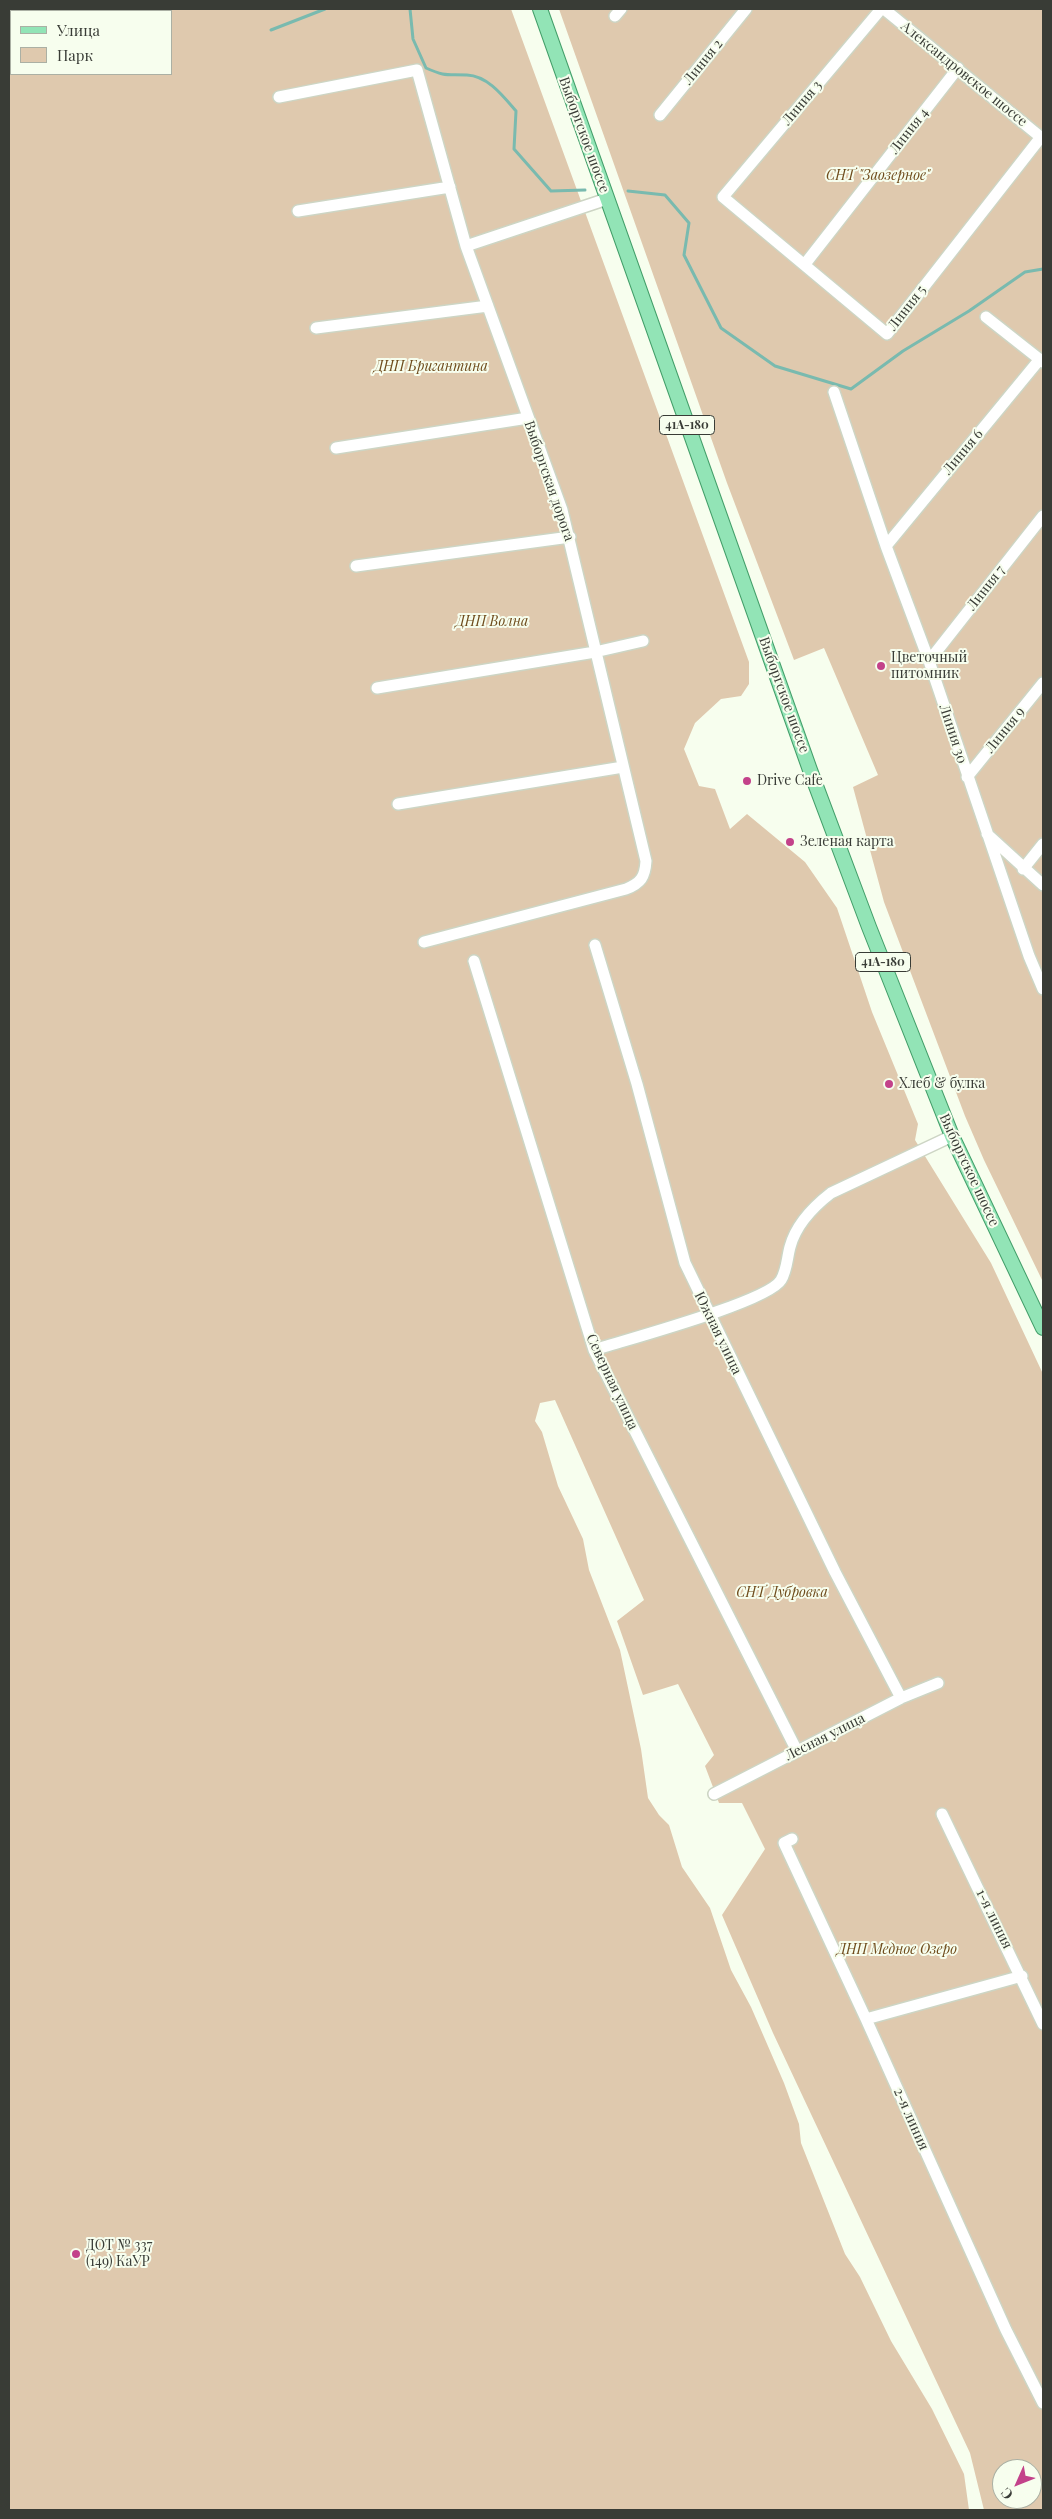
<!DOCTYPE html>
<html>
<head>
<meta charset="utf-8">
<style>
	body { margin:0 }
	#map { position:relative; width:1052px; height:2519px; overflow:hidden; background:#f7feee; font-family:"Playfair Display",serif }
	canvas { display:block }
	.frame { position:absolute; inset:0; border:10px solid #393c36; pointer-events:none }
	.legend { position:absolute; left:10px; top:10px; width:162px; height:65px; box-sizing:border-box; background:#f7feee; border:1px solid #abb0a4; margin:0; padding:6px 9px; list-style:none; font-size:15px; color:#393c36 }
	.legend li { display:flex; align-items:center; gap:10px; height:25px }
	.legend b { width:25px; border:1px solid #abb0a4 }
	.north { position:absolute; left:992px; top:2459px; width:50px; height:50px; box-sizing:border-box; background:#f7feee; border:1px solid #abb0a4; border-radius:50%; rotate:226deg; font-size:14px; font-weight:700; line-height:20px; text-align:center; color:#393c36 }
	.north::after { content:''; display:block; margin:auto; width:18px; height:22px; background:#c3428a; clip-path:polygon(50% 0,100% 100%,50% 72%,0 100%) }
</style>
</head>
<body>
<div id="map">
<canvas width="1052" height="2519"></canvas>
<div class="frame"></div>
<ul class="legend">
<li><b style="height:6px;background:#92e4b6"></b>Улица</li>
<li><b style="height:14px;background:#dfc9ae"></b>Парк</li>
</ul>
<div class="north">С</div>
</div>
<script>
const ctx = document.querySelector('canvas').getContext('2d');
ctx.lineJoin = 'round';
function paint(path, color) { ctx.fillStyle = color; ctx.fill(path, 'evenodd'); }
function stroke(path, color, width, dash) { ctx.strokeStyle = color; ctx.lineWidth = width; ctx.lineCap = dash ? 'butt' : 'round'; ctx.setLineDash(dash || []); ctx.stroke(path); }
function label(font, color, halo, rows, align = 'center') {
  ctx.font = font + ' "Playfair Display",serif'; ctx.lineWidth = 4; ctx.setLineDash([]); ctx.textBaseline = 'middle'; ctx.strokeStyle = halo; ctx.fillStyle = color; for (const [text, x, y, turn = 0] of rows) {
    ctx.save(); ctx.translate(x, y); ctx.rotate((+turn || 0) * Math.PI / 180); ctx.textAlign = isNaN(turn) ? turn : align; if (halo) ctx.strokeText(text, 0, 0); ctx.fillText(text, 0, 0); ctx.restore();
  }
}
paint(new Path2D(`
	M9 9H511L749 662V684L741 696 721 699 695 723 684 749 699 786 715 789 730 829 747 814 805 862 837 908 872 1012 918 1124 915 1140 991 1263 1043 1374V2510H984L970 2453 773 2033 722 1915 765 1849 742 1803H719L705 1766 714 1755 678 1684 643 1695 617 1621 644 1600 555 1400 540 1403 535 1421 542 1432 558 1486 583 1539 589 1570 620 1650 641 1749 648 1798 659 1815 669 1825 682 1867 710 1908 731 1970 751 2007 784 2083 799 2124 801 2143 845 2254 860 2277 891 2341 932 2409 964 2474 969 2510H9ZM11 11H171V74H11ZM1002 2469H1032V2499H1002Z
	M559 9H1043V1282L984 1160 965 1116 884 902 853 787 878 775 824 648 794 660 727 483Z`), '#dfc9ae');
stroke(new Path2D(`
	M410 9 413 39 426 68C446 77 447 74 467 75 488 76 503 96 516 111L514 149 551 191 585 190
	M271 30 325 9
	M628 191 665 195 689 223 684 255 721 328 775 366 851 389 903 351 969 311 1025 272 1043 269`), '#79baaf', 3);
const minor = new Path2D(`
	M881 9 723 197 887 334 1041 137
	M884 9 1043 139
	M615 16 621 9
	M279 97 417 70 466 246 562 510 646 861C645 877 641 883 626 889L424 942
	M660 115 746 9
	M298 211 450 187
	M466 246 607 199
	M805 264 958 68
	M986 317 1043 362
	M316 328 488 306
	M834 392 886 546 929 661 1029 956 1043 989
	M336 448 528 418
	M886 546 1040 359
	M356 566 570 537
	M929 661 1043 516
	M377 688 595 652 643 641
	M967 777 1043 683
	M398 804 623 767
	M987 834 1043 885
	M1023 869 1043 844
	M595 945 637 1084 685 1263 835 1572 901 1698
	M474 961 594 1350 797 1751
	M594 1350C625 1340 768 1302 781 1280 787 1270 787 1258 790 1247 796 1224 813 1207 831 1193L952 1136
	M714 1794 901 1698 938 1683
	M942 1814 1043 2024
	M792 1839 784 1843 866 2019 1006 2330 1043 2403
	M866 2019 1022 1976`);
const major = new Path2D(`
	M540 9 810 770 869 927 952 1136 1043 1328`);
stroke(minor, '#cdd5c4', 14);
stroke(major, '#439e69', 16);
stroke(minor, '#fff', 11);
stroke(major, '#92e4b6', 14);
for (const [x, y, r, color] of [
	[881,666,5,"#c3428a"],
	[747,781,5,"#c3428a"],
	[790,842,5,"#c3428a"],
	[889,1084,5,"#c3428a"],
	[76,2254,5,"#c3428a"]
]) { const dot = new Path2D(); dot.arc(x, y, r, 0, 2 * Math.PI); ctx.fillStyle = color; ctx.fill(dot); stroke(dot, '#f7feee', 2); }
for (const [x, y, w] of [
	[687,425,55],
	[883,962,55]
]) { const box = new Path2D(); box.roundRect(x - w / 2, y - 9.5, w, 19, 4); ctx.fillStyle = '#f7feee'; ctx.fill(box); stroke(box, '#393c36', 1); }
label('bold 12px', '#393c36', null, [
	["41А-180",687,425],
	["41А-180",883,962]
]);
label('14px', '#393c36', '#f7feee', [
	["Линия 2",703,62,-51],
	["Александровское шоссе",964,74,39],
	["Линия 3",802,103,-50],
	["Линия 4",909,131,-52],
	["Выборгское шоссе",584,135,70],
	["Линия 5",907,308,-52],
	["Линия 6",963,452,-50],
	["Выборгская дорога",549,481,71],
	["Линия 7",986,588,-52],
	["Выборгское шоссе",784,695,70],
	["Линия 9",1005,730,-51],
	["Линия 30",953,734,72],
	["Выборгское шоссе",969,1170,65],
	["Южная улица",718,1333,64],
	["Северная улица",612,1382,65],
	["Лесная улица",825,1737,-27],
	["1-я линия",994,1919,64],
	["2-я линия",911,2119,66]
]);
label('italic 14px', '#6f4c1c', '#f7feee', [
	["СНТ \"Заозерное\"",878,176],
	["ДНП Бригантина",431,367],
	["ДНП Волна",492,622],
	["СНТ Дубровка",782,1593],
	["ДНП Медное Озеро",897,1950]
]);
label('14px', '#393c36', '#f7feee', [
	["Цветочный",891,658],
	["питомник",891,674],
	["Drive Cafe",757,781],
	["Зеленая карта",800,842],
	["Хлеб & булка",899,1084],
	["ДОТ № 337",86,2246],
	["(149) КаУР",86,2262]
], 'left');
</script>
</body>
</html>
